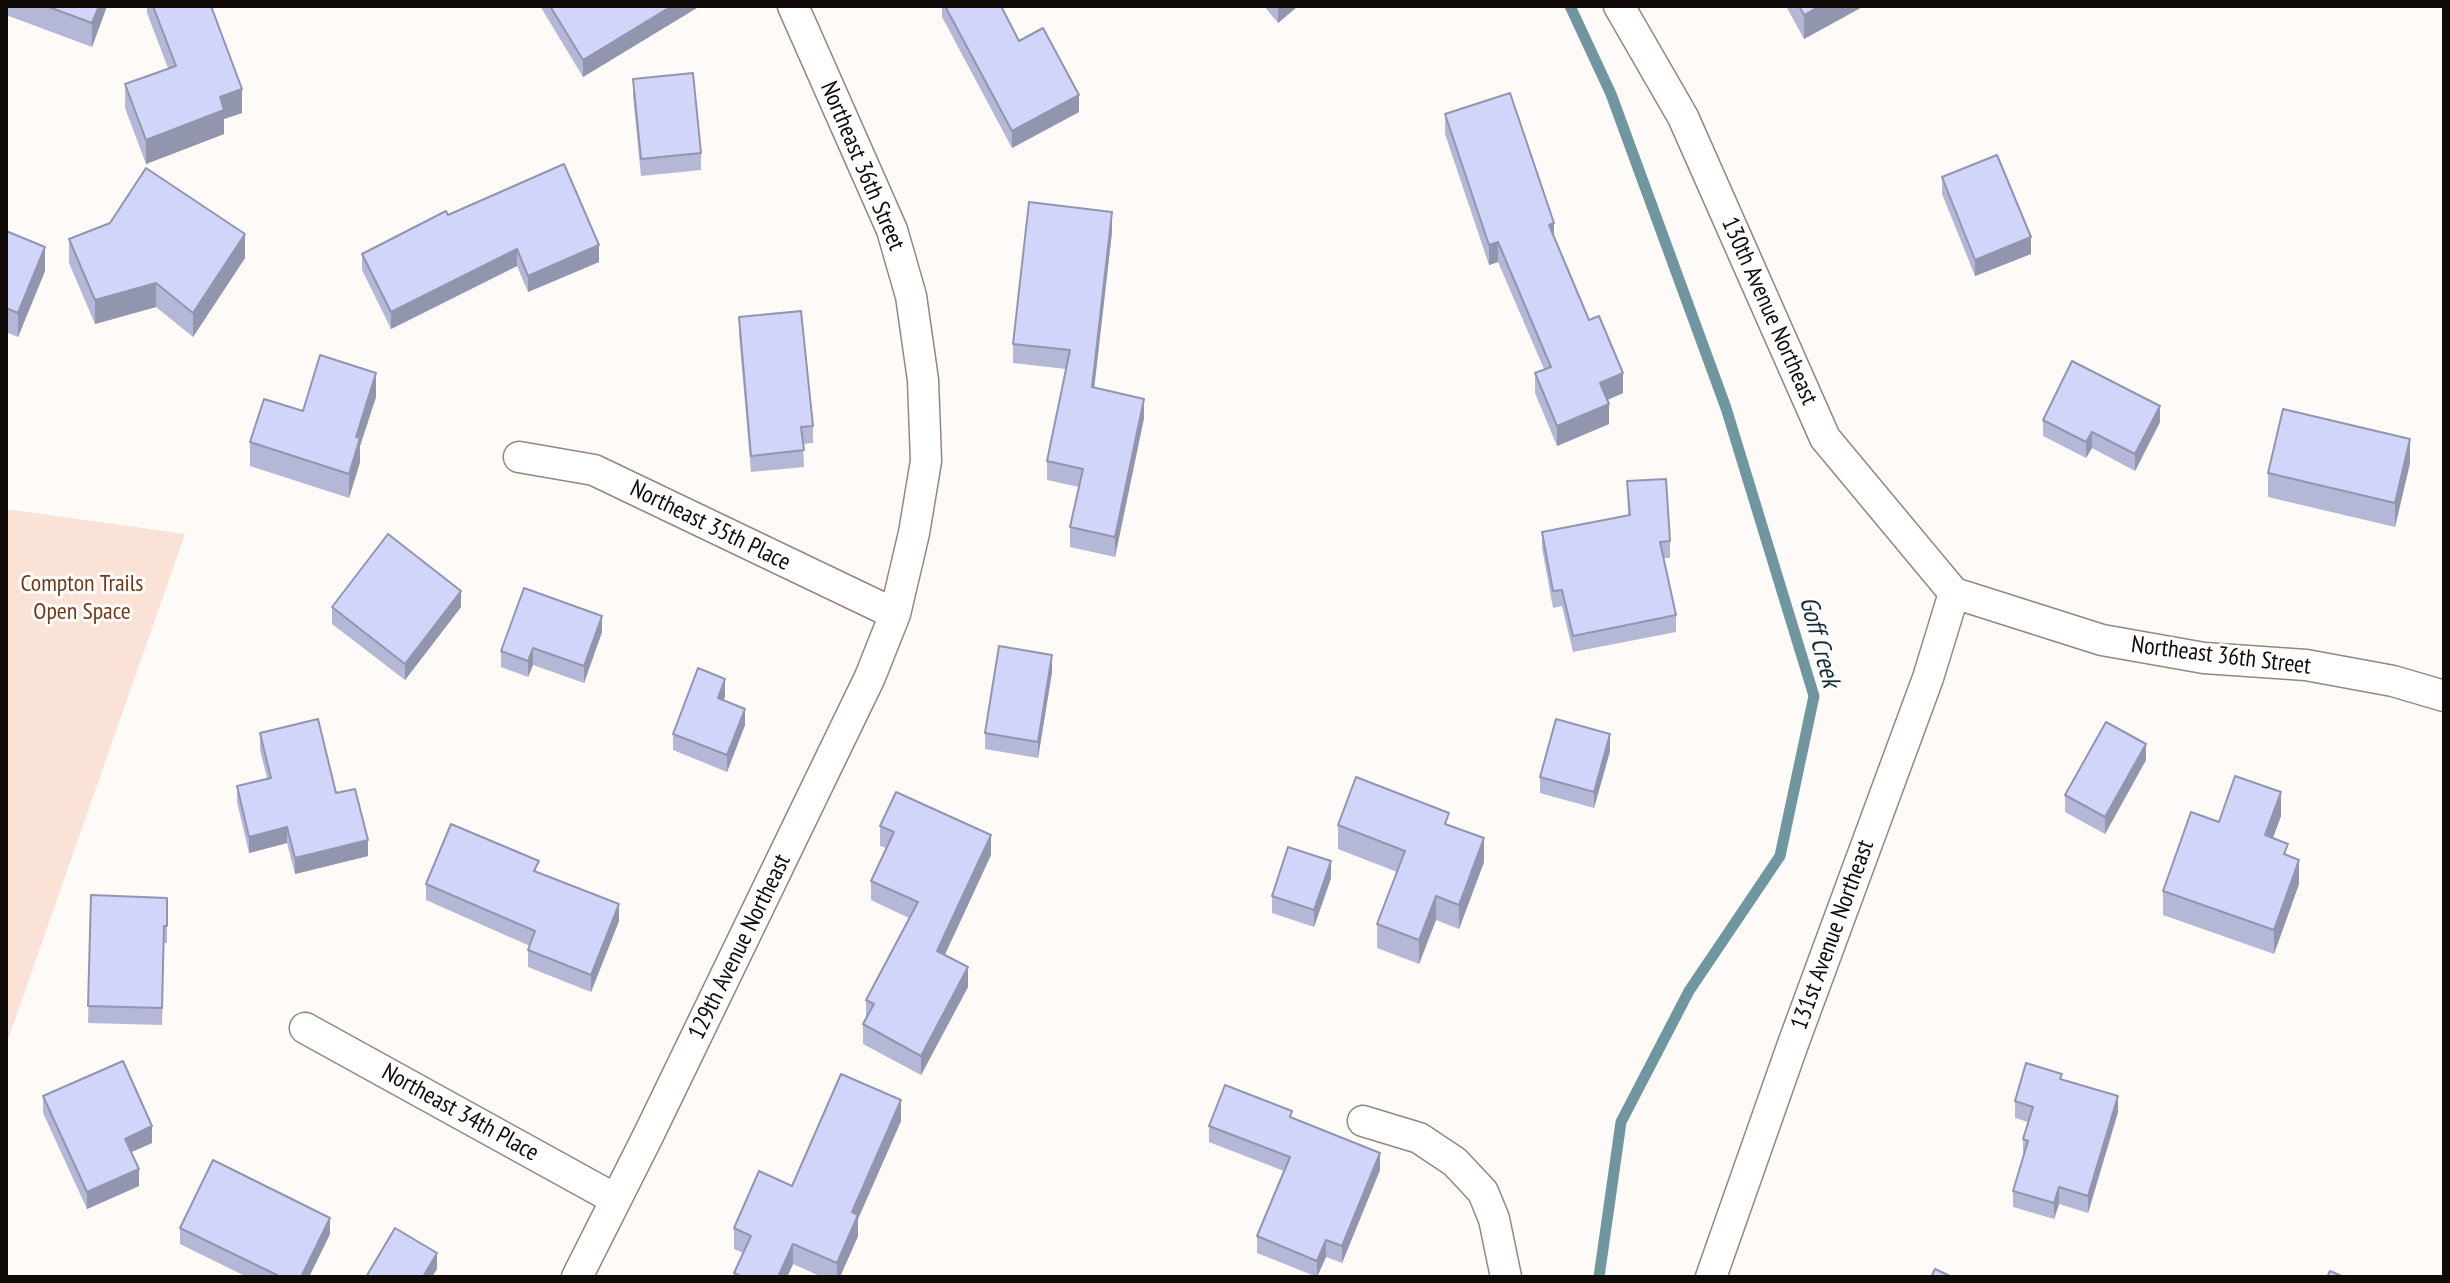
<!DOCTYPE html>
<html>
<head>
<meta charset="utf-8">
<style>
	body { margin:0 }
	#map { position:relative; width:2450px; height:1283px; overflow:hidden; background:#fdfaf8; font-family:"PT Sans Narrow",sans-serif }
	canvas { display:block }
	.frame { position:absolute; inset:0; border:8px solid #100a08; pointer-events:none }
</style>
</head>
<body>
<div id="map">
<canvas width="2450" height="1283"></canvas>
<div class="frame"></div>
</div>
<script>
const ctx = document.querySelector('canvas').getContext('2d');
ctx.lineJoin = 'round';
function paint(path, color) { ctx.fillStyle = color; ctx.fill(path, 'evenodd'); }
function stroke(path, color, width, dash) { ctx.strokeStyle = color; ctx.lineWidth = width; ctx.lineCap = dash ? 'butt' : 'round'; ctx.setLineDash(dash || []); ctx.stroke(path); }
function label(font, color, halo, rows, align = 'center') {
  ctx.font = font + ' "PT Sans Narrow",sans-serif'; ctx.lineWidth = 6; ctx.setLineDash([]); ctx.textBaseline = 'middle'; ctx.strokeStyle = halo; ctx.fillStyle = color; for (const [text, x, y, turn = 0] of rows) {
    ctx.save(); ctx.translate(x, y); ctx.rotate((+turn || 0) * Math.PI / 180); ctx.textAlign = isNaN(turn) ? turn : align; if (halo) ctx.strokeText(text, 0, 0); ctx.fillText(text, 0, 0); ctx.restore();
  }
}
paint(new Path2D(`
	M6 509 185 534 6 1045Z`), '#fbe2d6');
stroke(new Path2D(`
	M1570 6 1611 94 1726 408 1814 696 1780 856 1689 991 1621 1122 1599 1277`), '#7097a0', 11);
const minor = new Path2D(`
	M1619 6 1683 117 1825 438 1954 593
	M519 457 594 470 895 614
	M1954 593 2102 640 2204 658 2306 665 2393 681 2444 696
	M305 1028 615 1199
	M1363 1121 1419 1138 1455 1162 1483 1192 1494 1219 1506 1277
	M577 1277 648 1136 870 677 895 614 914 533 926 461 923 380 911 296 892 230 793 6
	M1711 1277 1793 1044 1928 678 1954 593`);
stroke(minor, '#95867e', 33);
stroke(minor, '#fff', 30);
paint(new Path2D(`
	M6 6H107L92 47 6 15Z
	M147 6H211L242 113 224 119V134L146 164 125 108V84L168 68 147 13Z
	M540 6H700L583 77Z
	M942 6H1001L1019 41 1079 112 1012 148 942 17Z
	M1264 6H1298L1278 23Z
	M1786 6H1864L1804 39Z
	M633 79 701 153V170L641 176 633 96Z
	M1445 114 1554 236 1589 320 1623 393 1607 400 1609 424 1557 446 1535 393V373L1544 369 1498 262 1489 265 1445 134Z
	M1942 177 2031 254 1975 276 1942 194Z
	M448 215 599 262 528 292 517 266 391 329 362 270V254Z
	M6 231 45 271 18 337 6 332Z
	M1112 232 1094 388 1144 418 1115 557 1070 547V527L1079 487 1047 480V461L1066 369 1013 363V344Z
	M69 239 245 258 193 337 156 307 95 324 69 263Z
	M739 317 813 426V443L803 444 804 467 751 472 739 334Z
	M376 397 360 446V462L349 498 250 466V442L303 411Z
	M2043 420 2160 422 2135 471 2092 448 2086 458 2043 436Z
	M2410 463 2395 527 2268 497V473Z
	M1627 481 1670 541V558H1663L1676 615V632L1573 652 1562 606 1553 608 1542 548V532L1628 515Z
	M332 607H461L405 680 332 624Z
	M602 632 584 683 533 665 528 677 501 667V651Z
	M1052 672 1038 758 985 749V733Z
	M725 696 724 700 745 725 727 772 673 750V734Z
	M260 733 336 793 368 856 295 874 287 843 249 853 237 802V786L267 778 260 750Z
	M1610 751 1594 808 1540 793V777Z
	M2146 760 2105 834 2065 812V795Z
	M2281 816 2273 838 2288 856 2299 884 2274 954 2163 915V891L2219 822Z
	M1338 825H1449L1484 862 1459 929 1436 920 1419 964 1377 948V924L1397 872 1338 849Z
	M880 826 991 855 945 955 968 987 921 1075 863 1044V1024L866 1019V1000L909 918 871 900V881L886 848 880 846Z
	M539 873 619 921 591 992 528 967V950L530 946 426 900V884Z
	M1331 878 1314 927 1272 913V896Z
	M91 895 167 898V943H164L162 1025 88 1023Z
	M2062 1080 2118 1112 2088 1213 2059 1204 2054 1219 2013 1207V1191L2023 1156V1139L2028 1122 2015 1118V1101Z
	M43 1096 152 1143 131 1152 139 1186 87 1209 43 1113Z
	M1292 1118 1380 1170 1342 1263 1326 1257 1317 1277 1257 1253V1236L1284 1171 1209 1142V1126Z
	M901 1121 858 1219V1236L840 1277H822L793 1264 787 1277H734V1273L743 1253 734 1249V1228L792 1186Z
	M180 1228 330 1234 309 1277H247L180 1244Z`), '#b4b7d6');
paint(new Path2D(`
	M99 6H107L92 47V23Z
	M672 6H700L583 77V60Z
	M1278 6H1298L1278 23Z
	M1820 6H1864L1804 39V15Z
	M242 89V113L224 119V134L146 164V140L220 97Z
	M1079 95V112L1012 148V131Z
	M1112 212V232L1092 407V387Z
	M1554 223V244L1549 225Z
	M245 234V258L193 337V313Z
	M2031 237V254L1975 276V260Z
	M1498 242V262L1489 265V245Z
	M599 245V262L528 292V276Z
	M45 247V271L18 337V313Z
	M517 249V266L391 329V312Z
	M156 283V307L95 324V300Z
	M376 373V397L360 446V462L349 498V474L356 437Z
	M1623 373V393L1600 403V383Z
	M1144 399V418L1115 557V537Z
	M1609 404V424L1557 446V426Z
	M2160 406V422L2135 471V454Z
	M2092 432V448L2086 458V442Z
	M2410 439V463L2395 527V503Z
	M461 591V607L405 680V664Z
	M602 616V632L584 683V666Z
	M533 648V665L528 677V661Z
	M1052 655V672L1038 758V742Z
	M725 679V696L718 714V698Z
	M745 709V725L727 772V755Z
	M1610 734V751L1594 808V792Z
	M2146 744V760L2105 834V817Z
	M2281 792V816L2265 859V835Z
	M287 827V843L249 853V837Z
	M991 835V855L937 971V951Z
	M1484 838V862L1459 929V905Z
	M368 840V856L295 874V858Z
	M2299 860V884L2274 954V930Z
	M1331 861V878L1314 927V910Z
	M1436 896V920L1419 964V940Z
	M619 904V921L591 992V975Z
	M968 967V987L921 1075V1056Z
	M2118 1096V1112L2088 1213V1196Z
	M901 1100V1121L858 1219V1236L840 1277H837V1263L852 1212Z
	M152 1126V1143L125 1155V1139Z
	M1380 1153V1170L1342 1263V1246Z
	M139 1169V1186L87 1209V1192Z
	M2059 1187V1204L2054 1219V1203Z
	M330 1218V1234L309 1277H301Z
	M1326 1240V1257L1317 1277V1261Z
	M793 1244V1264L787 1277H778Z
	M437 1253V1269L432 1277H423Z`), '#9295ae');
const building = new Path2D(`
	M46 6H99L92 23Z
	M153 6H211L242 89 220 97 224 110 146 140 125 84 176 66Z
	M550 6H672L583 60Z
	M945 6H1001L1019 41 1043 28 1079 95 1012 131Z
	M1799 6H1820L1804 15Z
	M693 73 701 153 641 159 633 79Z
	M1510 93 1554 223 1549 225 1589 320 1599 316 1623 373 1600 383 1609 404 1557 426 1535 373 1551 367 1498 242 1489 245 1445 114Z
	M1997 155 2031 237 1975 260 1942 177Z
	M564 164 599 245 528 276 517 249 391 312 362 254 446 211 448 215Z
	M146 168 245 234 193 313 156 283 95 300 69 239 110 223Z
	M1029 202 1112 212 1092 387 1144 399 1115 537 1070 527 1083 469 1047 461 1070 350 1013 344Z
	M6 231 45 247 18 313 6 308Z
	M801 311 813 426 801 427 804 450 751 456 739 317Z
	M320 355 376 373 356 437 360 438 349 474 250 442 264 399 303 411Z
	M2072 361 2160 406 2135 454 2092 432 2086 442 2043 420Z
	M2283 409 2410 439 2395 503 2268 473Z
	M1666 479 1670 541 1660 542 1676 615 1573 636 1562 590 1553 591 1542 532 1630 515 1627 481Z
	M388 534 461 591 405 664 332 607Z
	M524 588 602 616 584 666 533 648 528 661 501 651Z
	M999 646 1052 655 1038 742 985 733Z
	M698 668 725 679 718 698 745 709 727 755 673 734Z
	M318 719 336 793 355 789 368 840 295 858 287 827 249 837 237 786 271 778 260 733Z
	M1556 719 1610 734 1594 792 1540 777Z
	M2106 722 2146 744 2105 817 2065 795Z
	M2235 776 2281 792 2265 835 2288 844 2284 854 2299 860 2274 930 2163 891 2191 812 2219 822Z
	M1356 777 1449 813 1445 824 1484 838 1459 905 1436 896 1419 940 1377 924 1405 851 1338 825Z
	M896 792 991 835 937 951 968 967 921 1056 863 1024 874 1004 866 1000 918 902 871 881 894 832 880 826Z
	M451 824 539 861 534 871 619 904 591 975 528 950 535 931 426 884Z
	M1288 847 1331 861 1314 910 1272 896Z
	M91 895 167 898V926H164L162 1008 88 1006Z
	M123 1061 152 1126 125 1139 139 1169 87 1192 43 1096Z
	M2026 1063 2062 1074 2060 1079 2118 1096 2088 1196 2059 1187 2054 1203 2013 1191 2028 1141 2023 1139 2033 1107 2015 1101Z
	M841 1074 901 1100 852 1212 858 1215 837 1263 793 1244 778 1277H742L734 1273 751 1236 734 1228 759 1171 792 1186Z
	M1225 1085 1292 1111 1290 1117 1380 1153 1342 1246 1326 1240 1317 1261 1257 1236 1290 1157 1209 1126Z
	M213 1160 330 1218 301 1277H281L180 1228Z
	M395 1228 437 1253 423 1277H366Z
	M1935 1269 1952 1277H1931Z
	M2330 1271 2344 1277H2327Z`);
paint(building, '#d1d5f9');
stroke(building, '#9295ae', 2);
label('24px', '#100a08', '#fff', [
	["Northeast 36th Street",862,166,67],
	["130th Avenue Northeast",1769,311,66],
	["Northeast 35th Place",710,526,26],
	["Northeast 36th Street",2221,656,7],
	["131st Avenue Northeast",1833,935,-70],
	["129th Avenue Northeast",740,947,-64],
	["Northeast 34th Place",460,1113,29]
]);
label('24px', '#723919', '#fff', [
	["Compton Trails",82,584],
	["Open Space",82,612]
]);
label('italic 26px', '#102e34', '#fff', [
	["Goff Creek",1819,642,75]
]);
</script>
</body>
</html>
